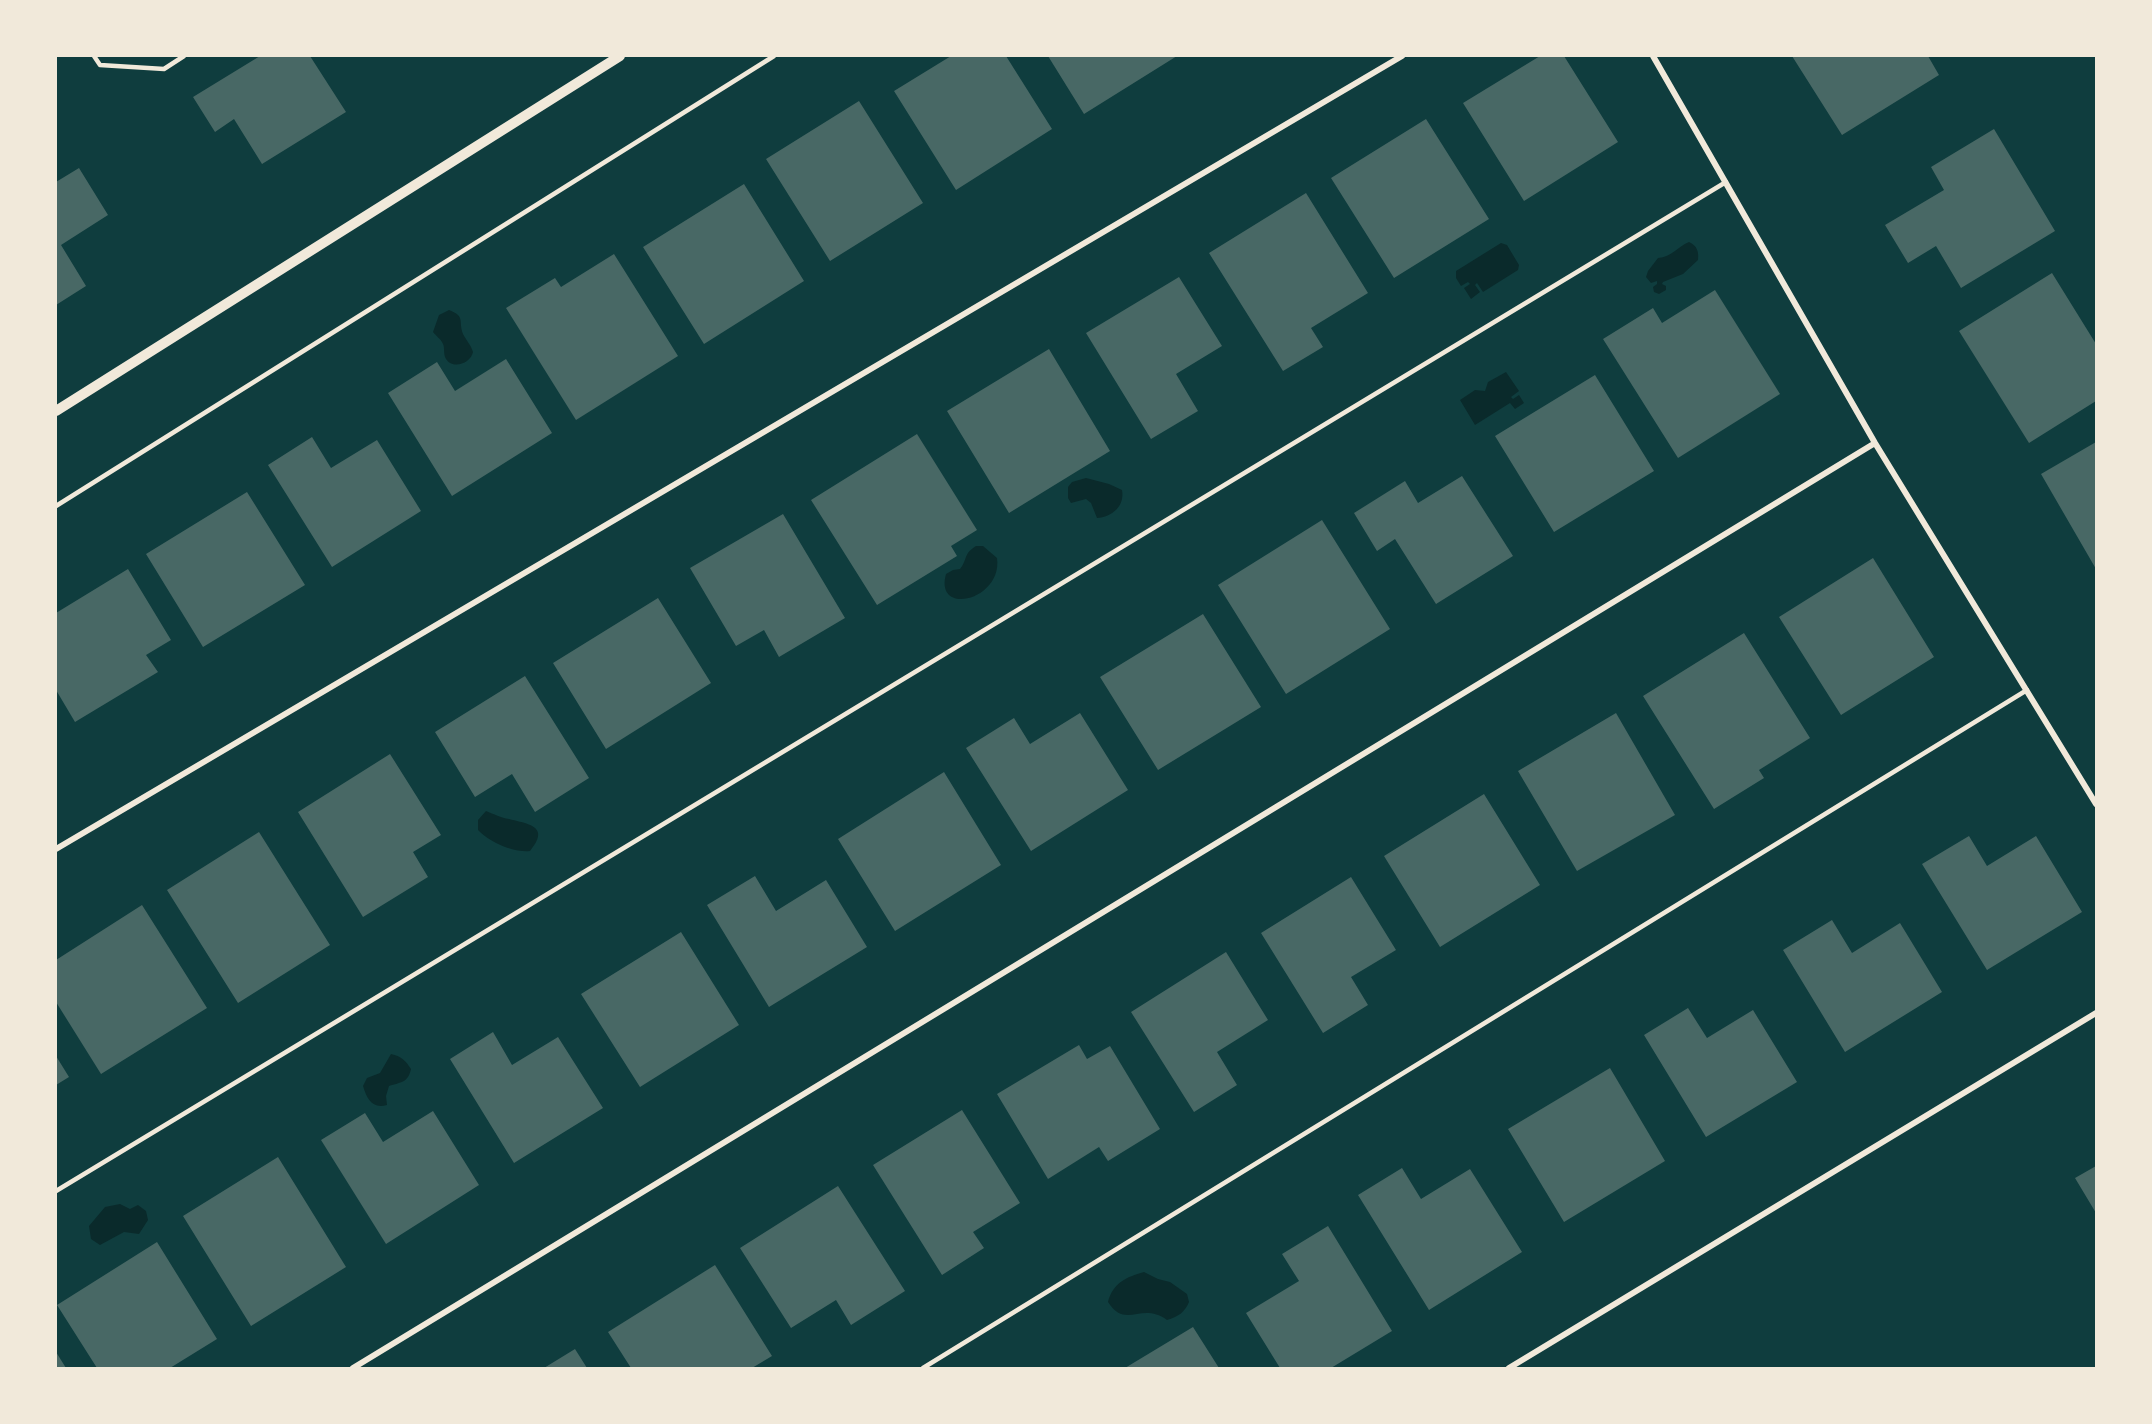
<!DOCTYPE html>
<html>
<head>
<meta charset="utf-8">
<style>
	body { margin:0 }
	#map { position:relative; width:2152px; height:1424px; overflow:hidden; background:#0f3d3e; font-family:"Source Sans 3",sans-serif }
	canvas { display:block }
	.frame { position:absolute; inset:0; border:57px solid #f1e9da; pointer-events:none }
</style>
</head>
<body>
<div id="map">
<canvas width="2152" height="1424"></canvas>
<div class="frame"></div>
</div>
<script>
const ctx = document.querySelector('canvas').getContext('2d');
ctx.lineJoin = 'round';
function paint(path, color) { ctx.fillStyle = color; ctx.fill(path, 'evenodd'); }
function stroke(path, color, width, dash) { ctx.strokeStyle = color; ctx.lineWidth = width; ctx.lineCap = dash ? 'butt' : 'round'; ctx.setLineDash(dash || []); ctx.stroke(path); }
paint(new Path2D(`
	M1689 242C1697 246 1699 251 1698 260L1683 274 1663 282 1662 284 1666 286V290L1659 294 1654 292 1653 287 1657 284V281L1651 283 1646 277 1648 271 1658 258C1672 257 1677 247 1689 242Z
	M1501 243 1507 245 1519 265 1518 270 1483 292 1477 283 1475 285 1480 292 1471 299 1464 288 1470 284 1468 282 1461 286 1456 278V271Z
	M449 310C466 317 458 320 463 334 466 340 471 345 473 352 471 363 453 370 446 359 443 354 445 348 443 344 441 339 436 336 433 332L439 315Z
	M1506 372 1519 391 1511 397 1513 399 1519 395 1524 403 1515 409 1510 403 1475 425 1460 400 1475 390 1485 391 1488 382Z
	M1086 478 1109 484 1122 490C1125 506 1112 517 1097 518L1091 503 1086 499 1071 503 1068 498V487L1072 482Z
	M976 546H983L997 558C1003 600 934 617 946 574L953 570 960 569C968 559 963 554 976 546Z
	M486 811C494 814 501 818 509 819 528 824 551 826 530 851 514 853 489 842 478 830V820Z
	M391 1054C401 1056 406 1061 411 1069 408 1083 401 1082 389 1086L386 1096 387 1105C372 1109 367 1099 363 1086L367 1078 380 1073Z
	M120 1204 130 1209 138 1205 146 1211 148 1220 139 1234 124 1232 100 1245 91 1239 89 1226 105 1207Z
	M1144 1272 1158 1279 1170 1282 1187 1294 1189 1302C1185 1312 1178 1317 1167 1320 1141 1301 1126 1330 1108 1302 1113 1283 1126 1277 1144 1272Z`), '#0a2a2b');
paint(new Path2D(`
	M260 56H310L346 112 262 164 234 119 215 132 193 97Z
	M951 56H1006L1052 129 956 190 894 91Z
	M1048 56H1177L1084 114Z
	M1540 56H1564L1618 142 1524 201 1463 103Z
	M1792 56H1928L1939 75 1842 135Z
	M859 101 923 203 830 261 766 159Z
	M1426 119 1489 219 1394 278 1331 178Z
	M1994 129 2055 231 1961 288 1936 246 1908 263 1885 225 1944 190 1931 167Z
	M79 168 108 215 61 245 86 286 56 305V182Z
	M744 184 804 281 704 344 643 247Z
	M1306 193 1368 293 1311 328 1323 347 1283 371 1209 253Z
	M614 254 678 356 576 420 506 308 555 278 561 287Z
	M2052 273 2096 344V401L2029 443 1959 331Z
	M1179 277 1222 346 1176 374 1198 411 1151 439 1086 333Z
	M1715 290 1780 394 1678 458 1603 339 1653 308 1662 323Z
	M1049 349 1110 451 1009 513 947 411Z
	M506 359 552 433 452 496 388 393 437 362 455 391Z
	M1595 375 1654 471 1554 532 1495 436Z
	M917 434 977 530 951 546 957 556 877 605 811 500Z
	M312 437 331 468 377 440 421 511 332 567 268 465Z
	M2096 442V569L2041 474Z
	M1462 476 1513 556 1436 604 1395 539 1377 551 1354 513 1405 481 1418 503Z
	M247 492 305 585 203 647 146 554Z
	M783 514 845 618 779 657 764 630 736 646 690 568Z
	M1322 520 1390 629 1286 694 1218 585Z
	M1873 558 1934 657 1841 715 1779 617Z
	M128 569 171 640 146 655 158 672 75 722 56 690V613Z
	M658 598 711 683 606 749 553 663Z
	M1203 614 1261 707 1158 770 1100 677Z
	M1744 633 1810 738 1759 770 1764 778 1714 809 1643 696Z
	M525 676 589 778 535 812 512 774 475 797 435 732Z
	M1080 713 1128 790 1031 851 966 748 1014 718 1030 744Z
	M1616 713 1675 815 1577 871 1518 771Z
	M390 754 441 835 413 852 428 877 363 917 298 812Z
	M944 772 1001 865 895 931 838 839Z
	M1484 794 1540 885 1440 947 1384 856Z
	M259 832 330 945 238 1003 167 890Z
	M1969 836 1987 866 2036 836 2082 912 1987 970 1922 864Z
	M755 876 776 911 826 880 867 947 769 1007 707 905Z
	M1351 877 1396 950 1351 977 1368 1005 1323 1033 1261 933Z
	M142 905 207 1008 101 1074 56 1002V960Z
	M1832 920 1852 953 1900 923 1942 992 1845 1052 1783 950Z
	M681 932 739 1025 640 1087 581 994Z
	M1226 952 1268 1020 1217 1052 1237 1085 1194 1112 1131 1012Z
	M1688 1008 1707 1038 1753 1010 1797 1082 1706 1137 1644 1035Z
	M493 1032 512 1065 558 1037 603 1108 514 1163 450 1059Z
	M1079 1045 1087 1059 1110 1046 1160 1129 1108 1161 1099 1147 1048 1179 997 1094Z
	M56 1056 69 1077 56 1085Z
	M1610 1068 1665 1161 1564 1222 1508 1129Z
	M962 1110 1020 1203 973 1232 984 1248 942 1275 873 1165Z
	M433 1111 479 1185 386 1244 321 1140 365 1113 383 1142Z
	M278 1157 346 1267 251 1326 183 1216Z
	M2096 1166V1213L2075 1178Z
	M1402 1168 1421 1199 1470 1169 1522 1252 1429 1310 1358 1195Z
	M838 1186 905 1291 851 1325 836 1300 791 1328 740 1248Z
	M1328 1226 1392 1331 1331 1368H1280L1246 1313 1299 1281 1282 1254Z
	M157 1242 217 1339 170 1368H97L57 1305Z
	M715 1265 772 1356 752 1368H631L608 1332Z
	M1193 1327 1219 1368H1125Z
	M575 1349 587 1368H544Z
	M56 1352 66 1368H56Z`), '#486865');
stroke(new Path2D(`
	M94 56 100 65 164 69 184 56
	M56 506 774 56
	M56 1191 1726 182
	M923 1368 2027 690`), '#f1e9da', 4.5);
stroke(new Path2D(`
	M1653 56 1875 443 2096 804
	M56 849 1402 56
	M353 1368 1875 443
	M1509 1368 2096 1013`), '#f1e9da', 6);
stroke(new Path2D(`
	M56 411 620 56`), '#f1e9da', 10);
</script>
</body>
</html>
